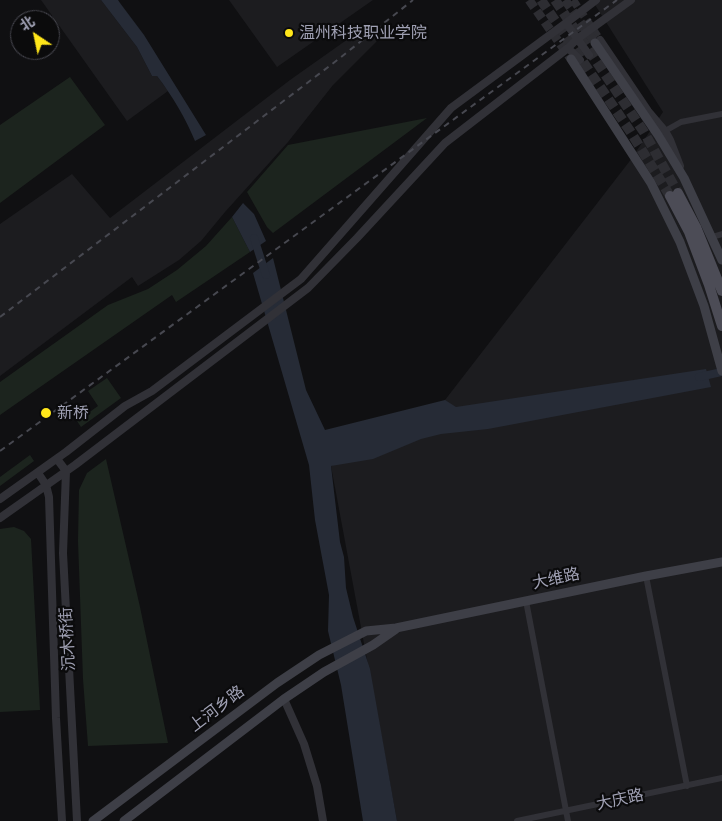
<!DOCTYPE html>
<html>
<head>
<meta charset="utf-8">
<style>
	body { margin:0 }
	#map { position:relative; width:722px; height:821px; overflow:hidden; background:#101012; font-family:"Noto Sans","Noto Sans SC",sans-serif }
	canvas { display:block }
	.north { position:absolute; left:10px; top:10px; width:50px; height:50px; box-sizing:border-box; background:#0b0b0c; border:1px solid #47474f; border-radius:50%; rotate:326deg; font-size:14px; font-weight:700; line-height:20px; text-align:center; color:#a0a1b4 }
	.north::after { content:''; display:block; margin:auto; width:18px; height:22px; background:#ffe61a; clip-path:polygon(50% 0,100% 100%,50% 72%,0 100%) }
</style>
</head>
<body>
<div id="map">
<canvas width="722" height="821"></canvas>
<div class="north">北</div>
</div>
<script>
const ctx = document.querySelector('canvas').getContext('2d');
ctx.lineJoin = 'round';
function paint(path, color) { ctx.fillStyle = color; ctx.fill(path, 'evenodd'); }
function stroke(path, color, width, dash) { ctx.strokeStyle = color; ctx.lineWidth = width; ctx.lineCap = dash ? 'butt' : 'round'; ctx.setLineDash(dash || []); ctx.stroke(path); }
function label(font, color, halo, rows, align = 'center') {
  ctx.font = font + ' "Noto Sans","Noto Sans SC",sans-serif'; ctx.lineWidth = 4.5; ctx.setLineDash([]); ctx.textBaseline = 'middle'; ctx.strokeStyle = halo; ctx.fillStyle = color; for (const [text, x, y, turn = 0] of rows) {
    ctx.save(); ctx.translate(x, y); ctx.rotate((+turn || 0) * Math.PI / 180); ctx.textAlign = isNaN(turn) ? turn : align; if (halo) ctx.strokeText(text, 0, 0); ctx.fillText(text, 0, 0); ctx.restore();
  }
}
paint(new Path2D(`
	M41 0H101L137 47 152 76H157L168 91 127 121Z
	M229 0H373L277 67Z
	M592 0H722V821H397L331 466 445 400 629 162 663 112Z
	M372 22 382 36 333 85 288 142 225 212 201 241 179 260 138 286 132 277 0 376V224L72 174 110 218 290 80Z`), '#1c1c1f');
paint(new Path2D(`
	M70 77 105 125 0 203V125Z
	M427 118 273 233 267 227 247 192 288 145Z
	M232 217 250 252 176 302 172 295 0 415V382L108 305 148 289 177 270 206 246Z
	M107 378 121 398 81 427 77 421 98 406 88 391Z
	M30 455 34 461 0 486V477Z
	M106 459 140 607 168 743 88 746 83 679 78 541 79 490 87 473Z
	M14 527 24 531 31 539 40 710 0 712V529Z`), '#1c241e');
paint(new Path2D(`
	M101 0H118L120 3 144 35 206 135 195 141C185 117 173 97 157 76H152L137 47Z
	M243 203 254 214 266 241 250 252 232 217Z
	M273 258 306 390 325 430 445 400 456 407 706 369 711 387 488 429 441 434 421 439 373 459 331 466 340 542 344 557 346 588 353 617 370 669 397 821H363L341 685 328 631 329 595 315 520 309 465 253 273Z`), '#262b36');
stroke(new Path2D(`
	M254 238 266 275
	M699 377 722 372`), '#262b36', 8);
stroke(new Path2D(`
	M573 0 600 40`), '#2d2d32', 8, [8, 4]);
stroke(new Path2D(`
	M529 0 571 59
	M565 0 595 43`), '#2d2d32', 9, [9, 4.5]);
stroke(new Path2D(`
	M541 0 630 131 670 196
	M555 0 644 132 678 193`), '#2d2d32', 10, [10, 5]);
stroke(new Path2D(`
	M665 131 681 122 722 114
	M712 237 722 234
	M646 576 687 786
	M526 601 568 821
	M517 821 722 778`), '#313137', 6);
stroke(new Path2D(`
	M566 23 596 0
	M600 40 648 111 665 131 670 140 680 166
	M568 48 577 39 631 0
	M57 459 66 471 63 553 77 821
	M38 473 46 485 49 497 56 718 62 821
	M0 499 66 452 125 406 152 391 301 279 451 108 566 23 589 55
	M0 518 75 465 308 288 357 238 445 143 568 48 580 60
	M284 699 304 744 317 786 323 821`), '#313137', 8);
stroke(new Path2D(`
	M595 43 658 135 684 178 722 260
	M571 59 651 183 680 242 704 306 722 371
	M93 821 277 683 319 655 366 631 396 628 646 576 722 562
	M124 821 284 699 324 672 373 645 396 629`), '#3e3f47', 9);
stroke(new Path2D(`
	M678 193 696 227 722 291
	M670 196 689 232 709 285 722 326`), '#4c4c56', 10);
stroke(new Path2D(`
	M0 317 336 61 413 0
	M0 451 617 0`), '#474850', 2, [6, 5]);
for (const [x, y, r, color] of [
	[289,33,5,"#ffe61a"],
	[46,413,6,"#ffe61a"]
]) { const dot = new Path2D(); dot.arc(x, y, r, 0, 2 * Math.PI); ctx.fillStyle = color; ctx.fill(dot); stroke(dot, '#0b0b0c', 2); }
label('16px', '#a0a1b4', '#0b0b0c', [
	["温州科技职业学院",299,33],
	["新桥",57,413]
], 'left');
label('16px', '#a0a1b4', '#0b0b0c', [
	["大维路",556,579,-12],
	["沉木桥街",68,639,-93],
	["上河乡路",217,709,-37],
	["大庆路",620,800,-12]
]);
</script>
</body>
</html>
